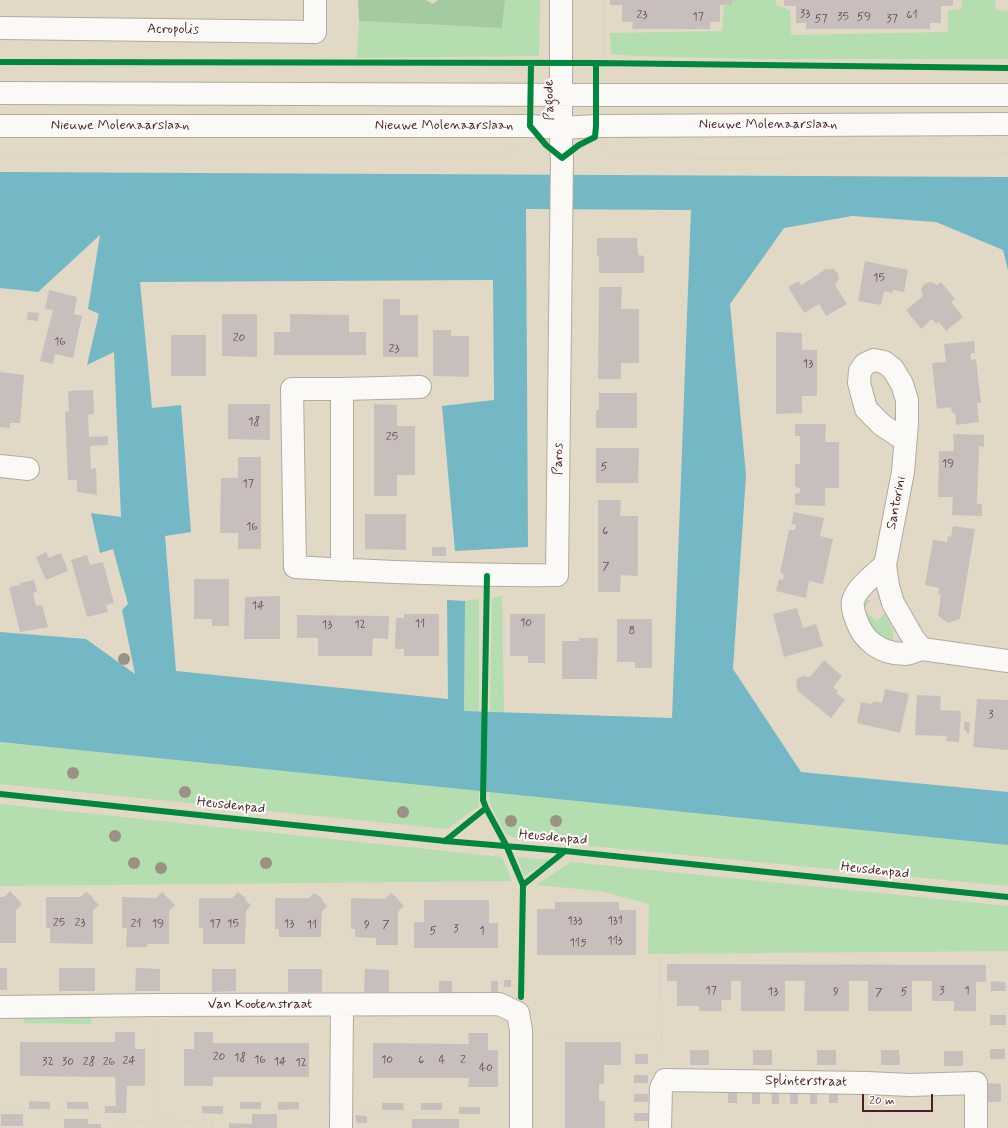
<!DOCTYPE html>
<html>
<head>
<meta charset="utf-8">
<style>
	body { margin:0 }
	#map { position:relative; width:1008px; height:1128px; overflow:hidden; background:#e1d9c5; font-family:Mynerve,sans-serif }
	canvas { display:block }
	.scale { position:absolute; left:862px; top:1094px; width:71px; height:18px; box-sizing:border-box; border:2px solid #4a1f2b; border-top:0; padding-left:5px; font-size:12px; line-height:14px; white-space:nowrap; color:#4a1f2b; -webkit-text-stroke:3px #fdfcf7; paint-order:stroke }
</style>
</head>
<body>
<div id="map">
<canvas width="1008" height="1128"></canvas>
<div class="scale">20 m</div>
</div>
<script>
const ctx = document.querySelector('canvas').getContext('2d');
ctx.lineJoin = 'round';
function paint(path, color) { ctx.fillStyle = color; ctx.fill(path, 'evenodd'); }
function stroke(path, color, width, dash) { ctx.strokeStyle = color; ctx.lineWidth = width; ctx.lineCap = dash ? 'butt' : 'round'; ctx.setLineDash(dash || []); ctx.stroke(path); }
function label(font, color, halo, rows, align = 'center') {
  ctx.font = font + ' Mynerve,sans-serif'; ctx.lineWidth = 4; ctx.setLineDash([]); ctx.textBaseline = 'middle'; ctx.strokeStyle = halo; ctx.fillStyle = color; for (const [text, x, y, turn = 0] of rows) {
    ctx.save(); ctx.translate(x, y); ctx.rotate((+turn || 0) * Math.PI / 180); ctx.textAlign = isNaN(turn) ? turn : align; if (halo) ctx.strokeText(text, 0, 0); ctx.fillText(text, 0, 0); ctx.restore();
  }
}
paint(new Path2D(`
	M505 0H540L539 56 357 58 359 21 502 28Z
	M732 0H776V5L790 10 791 35 948 32V11L961 9 962 0H995L996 10 1008 11V59H766L636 56 611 54 610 33 722 31 724 5H732Z
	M502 596 504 712 490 711 492 598Z
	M479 599V711H464L465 601Z
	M863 600H871L863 610 877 621 885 613 893 630V643L890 646 862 619Z
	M0 742 479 791V806L447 829 0 784Z
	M489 791 1008 845V886L518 839 506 835 490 804Z
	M0 804 502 857 512 881 0 886Z
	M517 857 550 860 524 876Z
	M571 862 1008 906V951L648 954 649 904 601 891 536 885Z
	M24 1015 91 1016V1024L24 1023Z`), '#b4ddb0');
paint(new Path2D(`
	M358 0H426L433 4 438 0H505L502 28 359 21Z`), '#a5caa2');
paint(new Path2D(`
	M0 172 1008 177V270L1003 250 936 222 852 216 784 228 730 304 746 475 733 669 801 772 1008 792V845L0 742V632L86 639 135 674 122 610 128 604 113 549 100 553 91 513 121 517 114 352 87 365 99 314 88 309 100 235 38 292 0 288ZM526 209 691 210 672 718 464 711 465 601 447 600 448 699 176 671 165 536 191 532 181 405 152 408 140 282 493 280 494 400 442 406 455 551 528 547Z`), '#73b8c4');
paint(new Path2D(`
	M610 0H732V5H720V22H710V29H632L633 22H622V5H610Z
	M784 0H953V6H941V23H930V29H806V23H796V6H784Z
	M597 238H637L638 255 644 256V273H599V256H597Z
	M865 261 908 270 904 292 893 290 892 293 884 291 881 305 858 301Z
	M826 269H833L838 273 839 279 835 285 847 304 826 316 819 304 804 313 788 287 799 281 801 285Z
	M930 282 937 285 941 282 955 299 951 302 963 317 946 331 939 322 936 324 932 319 921 329 906 310 923 296 921 290 924 284Z
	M599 287H622L621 309H639V363H621V379H598Z
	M49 290 77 297 74 314 82 316 73 358 55 354 53 364 40 361 53 310 45 309Z
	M383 299H400V315H418V357H383Z
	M28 312 39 313 38 321 27 320Z
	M222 314H257V357L222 356Z
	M290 314 349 315V332H366V355H274V332H290Z
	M433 330H451V336H469V377L433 376Z
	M776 332 802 333V350H817V396H802V413L776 414Z
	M171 335H206V376H171Z
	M974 341 975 353H971V360L976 359 981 403H977L979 422 956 425 955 413H952L951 407 937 409 932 363 946 362 944 344Z
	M0 372 24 375 20 423H10V428L0 427Z
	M93 390 94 414 88 415 89 437 108 436V445L90 446 91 469 96 468 97 495 77 492V480H68L65 412 69 411 68 391Z
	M599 393H637V428H596V410H599Z
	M228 404H270V440L228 439Z
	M374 404 397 405V426H415V475H397V496H374Z
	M795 424H826L825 442H839V488H825V506L795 505V494L800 493V488L795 487V464H800V436H795Z
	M953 434 984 435V447L979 446 977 504H982V516L952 515 953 497H938L939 451H954Z
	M596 448H639L638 483H596Z
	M238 457H261V549H238V533H220L221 478H238Z
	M598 500H621L620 516H638V576L621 575 620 592H598Z
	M794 512 824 518 820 536 833 539 823 584 809 581 806 598 776 591 779 579 783 580 784 575 780 573 789 530H795L796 525 791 524Z
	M365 514H406V550L365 549Z
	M953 526 975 529 960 619 948 623 938 616 941 594H938L939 588 925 585 933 540 947 542 948 536 951 537Z
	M432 547H446V556H432Z
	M46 552 49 558 61 553 68 571 46 580 36 557Z
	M87 555 90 565 103 562 114 603 106 605 108 612 87 617 71 560Z
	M194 579H229V626H212V619H194Z
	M34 580 37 592 33 593 36 606 42 605 48 627 20 632 9 587 21 585 20 583Z
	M280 596V639H244L245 597Z
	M797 608 803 628 816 624 823 646 784 657 773 614Z
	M404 614H439V656H404V649H395L396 618H404Z
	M510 614H545V663H528V656H510Z
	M297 615 389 616 388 639 373 638 372 656H318V638H297Z
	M617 619H652V668H635V662H617Z
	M579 638H598L597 679H562V641H579Z
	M824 660 842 676 833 687 838 691 836 693 845 700 831 718 798 691 796 685 797 679 803 676 810 677Z
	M885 689 909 694 900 733 857 723 861 702 872 704 873 701 882 703Z
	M917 695 941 696 940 710 961 711 959 742 946 741 947 736 915 735Z
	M977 699 1008 700V750L973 747Z
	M964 722H970L969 734 964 729Z
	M10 891 22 904 16 910V943H0V897H4Z
	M86 892 93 897V899L99 905 93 910V944L50 943V928H46V897H80Z
	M162 892 175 905 169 911V944H147V947H126L127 928H122V897L156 898Z
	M238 892 246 898 245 900 251 905 246 911 245 944H203V928H199V898H232Z
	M314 893 322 898V900L327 906 322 911 321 937H279V929H275V898H309Z
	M391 893 398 899V900L404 906 398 912V945H376V938L355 937V929H351V898L385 899Z
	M424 900H489V923H498V948H414V922H424Z
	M555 902H619V910H636V955H537V909H555Z
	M667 964 986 965V982H976V1011H954V1001H932V981H912V1011H868V981H849V1011H804L805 981H785V1011H741V981H731V1000H721L722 1011H699V1006H677V981H667Z
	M0 968H7V990H0Z
	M59 968H95V991H59Z
	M136 968 160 969V991H135Z
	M212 969H236V991L212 992Z
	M288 969H322V992H288Z
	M365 969 389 970V992H364Z
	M504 980H511V987H504Z
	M439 981H452V994H439Z
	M491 981H498V994H491Z
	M991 981 1005 982 1006 991H991Z
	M990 1015H1006V1025H990Z
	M115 1032H135V1049H145V1086H127L126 1113H105V1106H116L115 1077 20 1076V1042H115Z
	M194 1032H213V1043H309V1077H213V1086H184V1049H194Z
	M468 1033H488V1050H498V1087H468L469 1078H373V1043L469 1044Z
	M565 1042H621V1065H604V1084H599V1101H605V1128H565Z
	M990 1049H1005V1059H990Z
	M690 1050H709V1065H690Z
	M753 1050H772V1065H753Z
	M817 1050H836V1065H817Z
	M881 1050H899L900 1065H881Z
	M944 1051H963V1066H944Z
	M635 1054H648V1064H635Z
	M634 1075H648V1083H634Z
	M986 1083 1001 1084V1102H987Z
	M737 1089V1103H728V1090Z
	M760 1089V1104H752V1090Z
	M829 1089H838V1103H829Z
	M771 1090H779V1104H772Z
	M790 1090H798V1104H790Z
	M810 1090H817V1104H810Z
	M634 1094H648V1102H634Z
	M29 1101 50 1102V1109H29Z
	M67 1102H88L89 1109H67Z
	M240 1102H261V1109H240Z
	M278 1102H299V1109L278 1110Z
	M382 1103H403L404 1110H382Z
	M421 1103H442V1110H421Z
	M202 1106H223V1114L202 1113Z
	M459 1107H480V1114H459Z
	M634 1113H648V1121H634Z
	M1 1114H23V1126H1Z
	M252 1114H277V1128H229V1123L252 1124Z
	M355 1115 367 1116V1123H357Z
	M64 1119H88V1124H101V1128H64Z
	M412 1119H459V1128H412Z`), '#c8bfbd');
const minor = new Path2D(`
	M0 28 315 32V0
	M0 93 598 95H1008
	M0 126H530L562 128 596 126 1008 124
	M342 389 420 387
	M905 440 882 425 866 409 859 383 860 371 865 364 874 360 884 362 893 369 902 384 907 400V423L903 472 885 565 888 586 893 603 913 638 922 649 1008 661
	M0 466 28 469
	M885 565C875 574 856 588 853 601 852 607 854 614 856 619 863 641 881 654 905 654 910 654 917 650 922 649
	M342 570V389H292L295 567C382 572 470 576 557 575L562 158 561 149V0
	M0 1007 157 1005 499 1004 518 1013 521 1030V1128
	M341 1128 342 1005
	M660 1128 661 1088 665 1080 867 1083 910 1085 976 1083V1128`);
stroke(minor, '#b3aa9e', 24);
stroke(new Path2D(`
	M604 0 605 72
	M521 73 520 46H538
	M601 150 616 154 705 159 966 156 1008 153
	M0 155 484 158 518 150
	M660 959 662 1057
	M157 1028V1120
	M544 1037 662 1036
	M0 1111 93 1112
	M364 1112 439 1113
	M120 1128V1123L157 1120 211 1122V1128
	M866 1128 867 1105`), '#d4d0cb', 2.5, [1, 3]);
stroke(minor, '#faf9f6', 22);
stroke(new Path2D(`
	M0 62 596 63 1008 68
	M531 63 530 126 546 145 562 158 579 145 595 137 596 126V63
	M487 576 483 800 486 808 506 845 523 885 521 997
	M0 794 445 841 565 851 1008 897
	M445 841 486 808
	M523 885 565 851`), '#00873e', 6);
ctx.fillStyle = '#9a9384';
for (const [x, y] of [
	[124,659],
	[73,773],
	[185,792],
	[403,812],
	[511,821],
	[556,821],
	[115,836],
	[134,863],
	[266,863],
	[161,868]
]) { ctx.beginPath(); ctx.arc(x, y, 6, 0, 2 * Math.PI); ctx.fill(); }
label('12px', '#6a4750', null, [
	["33",805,14],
	["23",642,15],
	["61",912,15],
	["17",698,17],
	["35",843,17],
	["59",864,17],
	["57",821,19],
	["37",892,19],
	["15",879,278],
	["20",239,338],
	["16",60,342],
	["23",394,349],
	["13",808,364],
	["18",254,422],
	["25",392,437],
	["19",948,464],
	["5",604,467],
	["17",248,484],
	["16",252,527],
	["6",605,531],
	["7",606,567],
	["14",258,606],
	["10",526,623],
	["11",420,624],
	["13",327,625],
	["12",360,625],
	["8",632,631],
	["3",991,715],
	["133",575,921],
	["131",615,921],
	["25",59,923],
	["23",80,923],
	["21",136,924],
	["19",158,924],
	["17",215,924],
	["15",233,924],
	["13",289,924],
	["11",312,925],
	["9",367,925],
	["7",386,925],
	["3",456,929],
	["5",433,931],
	["1",482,931],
	["113",615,941],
	["115",578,943],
	["17",711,991],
	["3",942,991],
	["1",967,991],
	["13",773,992],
	["9",836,992],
	["5",904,992],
	["7",879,993],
	["20",219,1057],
	["18",240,1058],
	["16",260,1060],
	["10",387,1060],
	["6",421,1060],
	["4",442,1060],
	["2",463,1060],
	["24",129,1061],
	["32",48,1062],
	["30",68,1062],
	["28",89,1062],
	["26",109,1062],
	["14",280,1062],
	["12",301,1063],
	["40",486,1068]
]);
label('14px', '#4a1f2b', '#fdfcf7', [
	["Acropolis",173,30,1],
	["Pagode",550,100,-91],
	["Nieuwe Molenaarslaan",768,125],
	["Nieuwe Molenaarslaan",120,126],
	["Nieuwe Molenaarslaan",444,126],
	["Paros",559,459,-89],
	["Santorini",897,503,-79],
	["Heusdenpad",231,806,6],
	["Heusdenpad",553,838,5],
	["Heusdenpad",875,871,6],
	["Van Kootenstraat",260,1005],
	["Splinterstraat",806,1082,1]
]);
</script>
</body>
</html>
